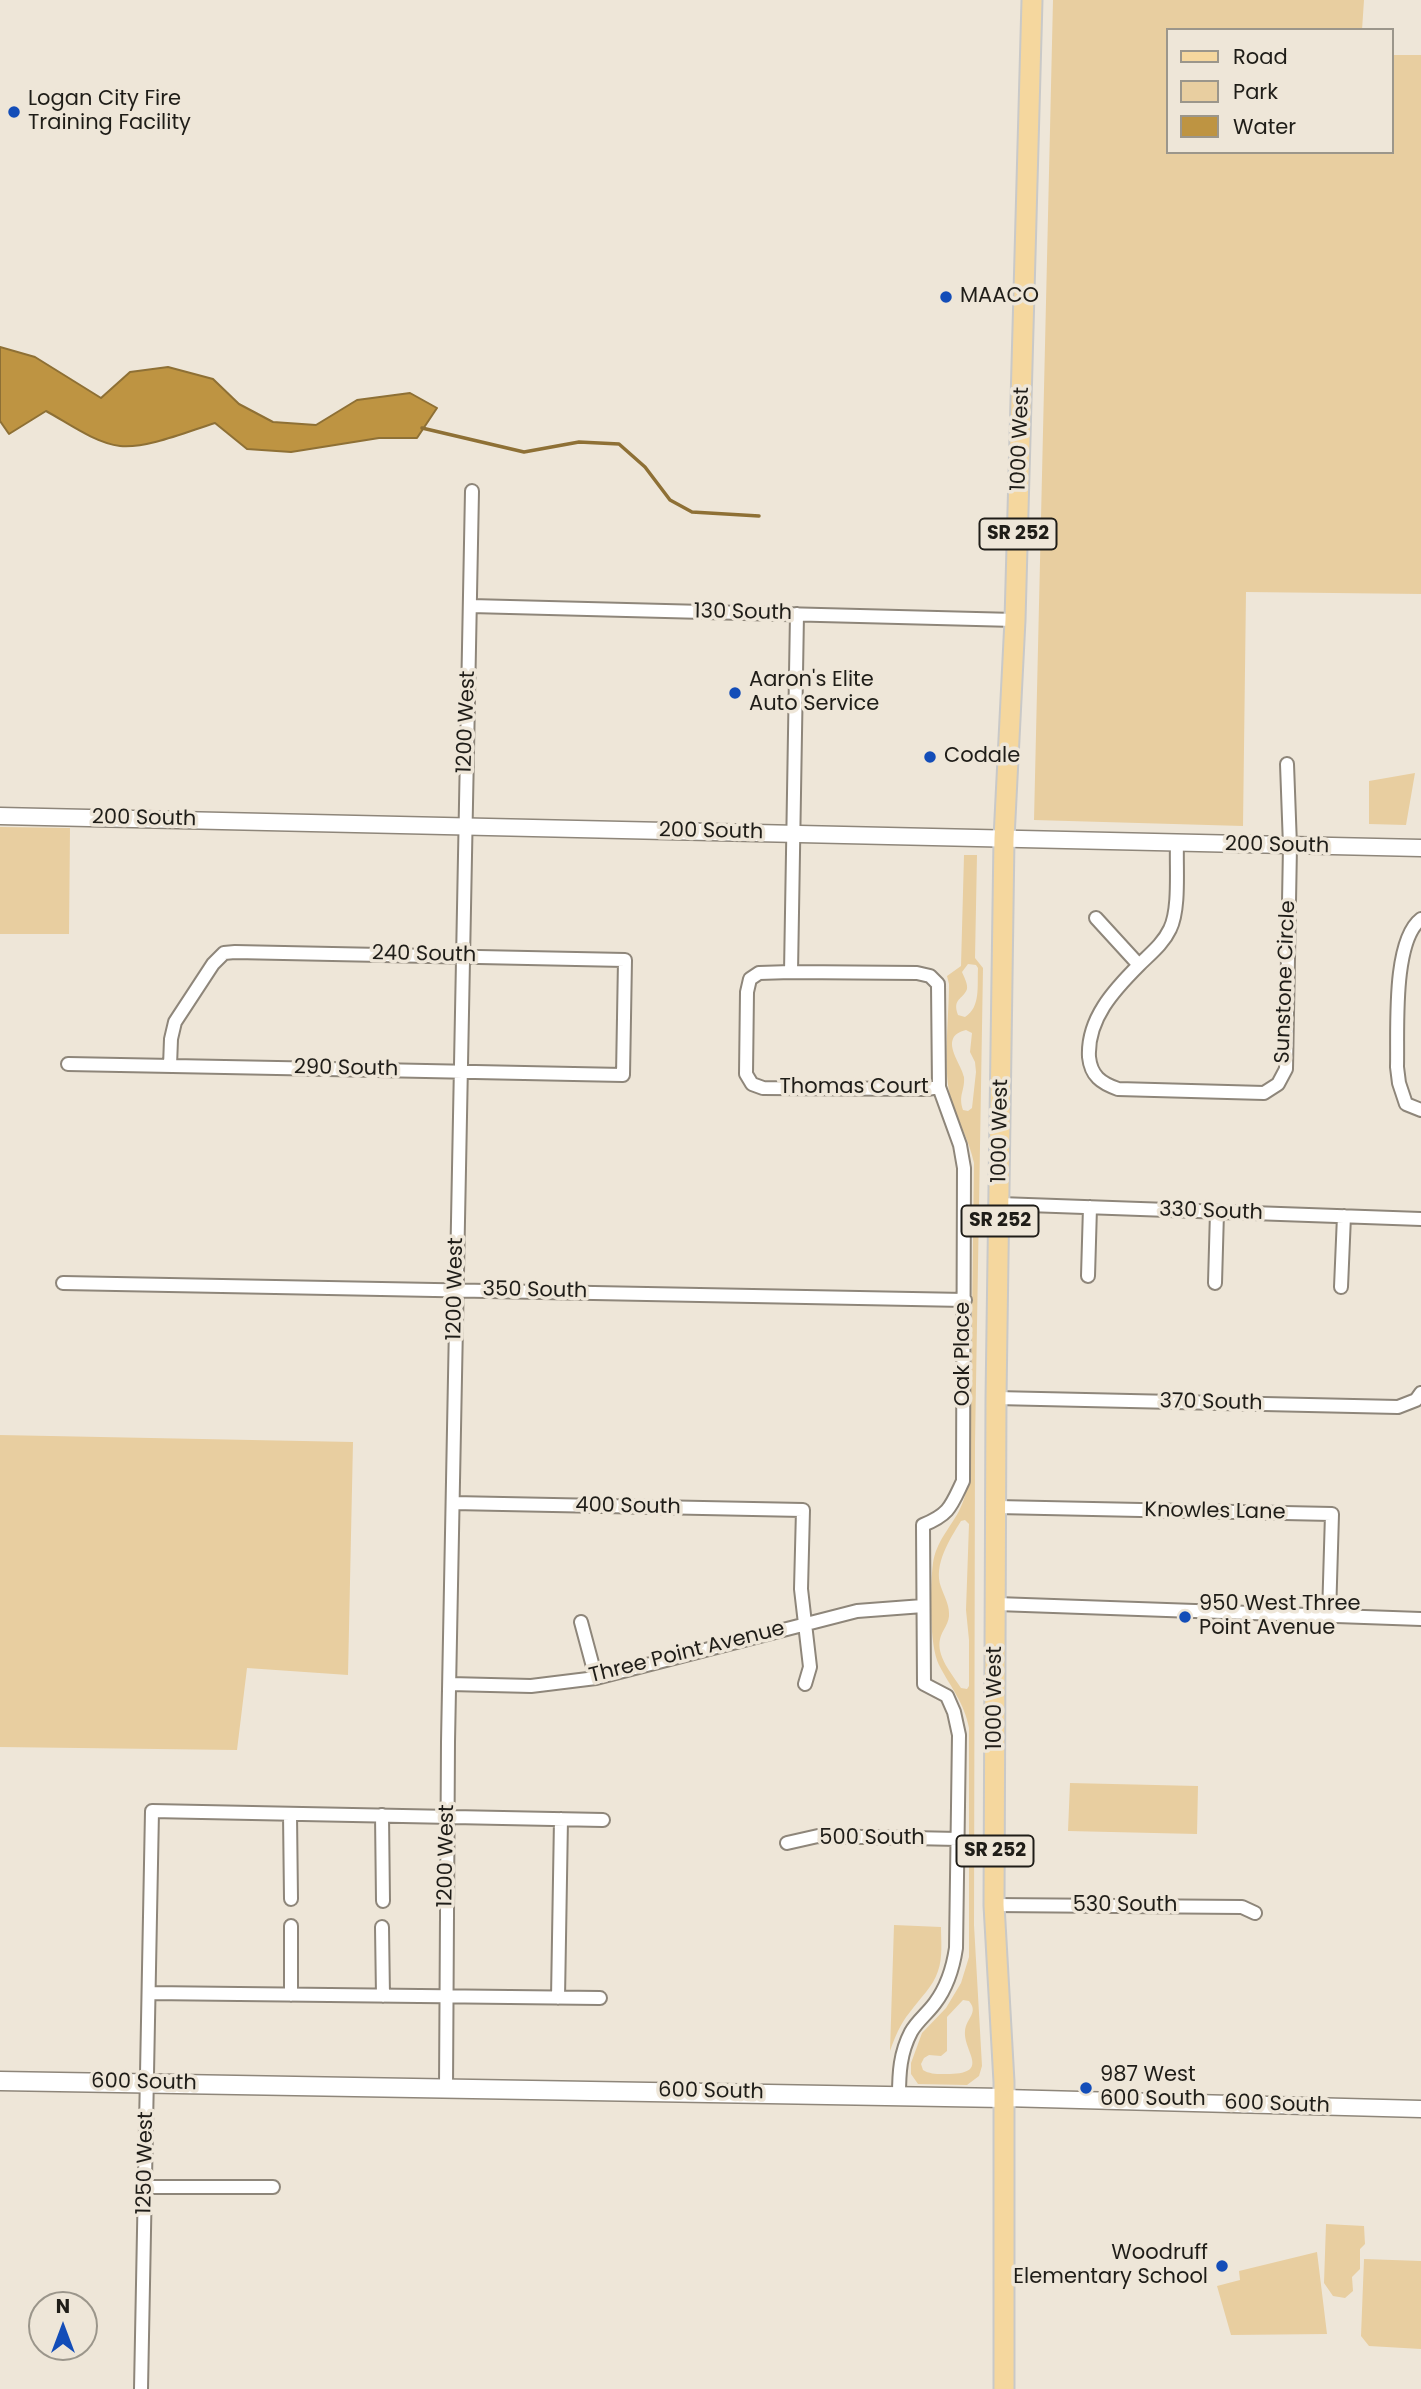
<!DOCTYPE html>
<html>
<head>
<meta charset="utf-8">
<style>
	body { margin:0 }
	#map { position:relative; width:1421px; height:2389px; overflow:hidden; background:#eee6d8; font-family:Poppins,sans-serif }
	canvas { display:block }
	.legend { position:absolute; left:1166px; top:28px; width:228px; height:126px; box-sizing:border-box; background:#eee6d8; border:2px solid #9b968b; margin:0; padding:9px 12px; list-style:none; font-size:21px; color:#1f1d18 }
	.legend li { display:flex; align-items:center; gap:14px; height:35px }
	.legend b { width:35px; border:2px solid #9b968b }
	.north { position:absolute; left:28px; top:2291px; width:70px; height:70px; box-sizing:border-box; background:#eee6d8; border:2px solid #9b968b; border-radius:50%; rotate:0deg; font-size:19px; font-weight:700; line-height:28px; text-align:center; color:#1f1d18 }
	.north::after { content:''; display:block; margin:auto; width:24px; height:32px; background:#134db8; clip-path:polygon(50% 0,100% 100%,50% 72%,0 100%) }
</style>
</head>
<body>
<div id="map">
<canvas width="1421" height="2389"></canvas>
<ul class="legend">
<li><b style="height:9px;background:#f5d79e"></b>Road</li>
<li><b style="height:19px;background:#e8cea0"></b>Park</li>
<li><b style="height:19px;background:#be9442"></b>Water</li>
</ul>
<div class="north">N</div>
</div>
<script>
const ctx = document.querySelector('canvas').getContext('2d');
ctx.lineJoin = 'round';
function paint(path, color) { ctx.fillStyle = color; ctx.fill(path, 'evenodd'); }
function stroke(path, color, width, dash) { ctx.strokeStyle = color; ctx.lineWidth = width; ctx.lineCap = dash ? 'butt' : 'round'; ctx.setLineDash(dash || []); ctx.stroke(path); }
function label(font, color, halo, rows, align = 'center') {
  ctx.font = font + ' Poppins,sans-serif'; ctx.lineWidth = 7; ctx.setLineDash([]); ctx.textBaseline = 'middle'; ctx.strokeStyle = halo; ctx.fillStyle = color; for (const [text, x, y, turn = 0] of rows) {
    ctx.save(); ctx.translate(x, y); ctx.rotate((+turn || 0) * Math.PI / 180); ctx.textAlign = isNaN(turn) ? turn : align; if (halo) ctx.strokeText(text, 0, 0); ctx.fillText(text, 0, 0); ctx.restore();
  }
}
paint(new Path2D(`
	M1053 0H1364L1362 30H1167V152H1391V55H1421V594L1246 592 1243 826 1034 820Z
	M1415 773 1406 825 1369 824V781Z
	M0 827 70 828 69 934H0Z
	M964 855H977L975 958 983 968 975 1443 974 1925 982 2066 979 2076 967 2085 918 2084 911 2074V2063L922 2033 946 2008 961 1983 969 1957V1728C964 1702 951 1688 939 1665 929 1645 930 1587 933 1563 936 1542 950 1528 959 1511 966 1497 968 1484 970 1469L974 1163C969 1139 956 1118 950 1095 943 1065 949 1017 949 984L947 976 961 966ZM968 964 976 965 978 968C977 986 981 1007 965 1017L958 1015C952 998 963 1000 967 989 968 984 964 977 962 972ZM966 1030 972 1033 970 1052 975 1062 976 1072 972 1108 968 1111 963 1110C958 1095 965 1091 964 1077 962 1064 937 1037 966 1030ZM965 1520 969 1524 966 1610 969 1640V1686L967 1689 961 1688C952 1674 936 1656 940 1639 942 1630 950 1623 949 1613 949 1604 944 1596 941 1587 933 1565 950 1539 961 1521ZM963 2000 969 2001C979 2013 966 2018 965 2031 963 2051 991 2073 950 2074 941 2074 931 2075 923 2070L921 2064 924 2058 929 2055 941 2056 947 2051V2017Z
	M0 1435 353 1442 348 1675 247 1668 237 1750 0 1747Z
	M1070 1783 1198 1786 1197 1834 1068 1831Z
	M894 1925 941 1927C941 1941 943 1957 938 1971 933 1987 920 1998 910 2012 900 2024 895 2037 890 2051Z
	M1326 2224 1364 2226 1365 2244 1360 2249V2269L1352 2277 1353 2291 1345 2298 1333 2296 1324 2283Z
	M1317 2252 1327 2334 1231 2335 1217 2286 1240 2280 1239 2271Z
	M1364 2259 1421 2261V2349L1369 2346 1361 2336Z`), '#e8cea0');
const water = new Path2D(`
	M0 347 35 357 101 398 130 372 168 367 213 379 239 404 273 422 316 425 357 400 410 393 437 408 417 438H379L291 452 247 449 215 423C189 431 146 449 120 446 95 443 68 423 46 411L9 434 0 421Z`);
paint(water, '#be9442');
stroke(water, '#8e7035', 2);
stroke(new Path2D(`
	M422 428 524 452 579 442 619 444 645 467 670 500 692 512 759 516`), '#8e7035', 3.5);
const minor = new Path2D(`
	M471 606 1015 620
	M1177 844C1176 867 1180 909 1170 929 1163 944 1150 954 1139 965 1114 990 1087 1019 1089 1057 1091 1076 1101 1083 1118 1089L1264 1093 1278 1084 1286 1069 1290 846 1287 764
	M1096 918 1139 965
	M1421 919C1392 941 1398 1031 1397 1067L1399 1083 1406 1104 1421 1110
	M791 972 917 973 930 976 938 984 939 1087 927 1089 763 1088 752 1084 746 1074 747 992 750 979 759 973Z
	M791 972 797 614
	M68 1064C253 1068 438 1070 623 1075L625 960 235 952 224 953 213 964 175 1022 171 1039 170 1066
	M1000 1204 1421 1219
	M1088 1276 1090 1207
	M63 1283 965 1300
	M1215 1283 1217 1212
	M1341 1287 1344 1216
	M996 1398 1398 1407 1416 1400 1421 1393
	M453 1503 803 1510 801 1589 810 1667 805 1684
	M997 1507 1332 1514 1329 1616
	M997 1604 1421 1619
	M581 1622 596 1678
	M450 1684 531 1686 596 1678 857 1611 923 1606
	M290 1814 291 1899
	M382 1815 383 1901
	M787 1843 818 1836 958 1839
	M994 1905 1242 1907 1255 1913
	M382 1927 383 1996
	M149 1993 600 1998
	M291 1995V1926
	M558 1998 561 1819
	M446 2088 448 1742 472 491
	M899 2096C899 2073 900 2053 911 2032 917 2021 927 2014 935 2003 947 1987 953 1968 956 1948L959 1735 954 1712 947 1696 924 1684 923 1525C950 1514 951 1506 963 1481L964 1168 960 1145 939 1087
	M147 2187H273
	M141 2389 152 1811 603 1820`);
const tertiary = new Path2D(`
	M0 816 1421 848
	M1004 2098 1421 2109`);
const secondary = new Path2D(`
	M0 2081 1004 2098`);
const primary = new Path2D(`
	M1004 2389V2082L994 1905 996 1398 1004 838 1015 620 1032 0`);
stroke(minor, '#8e867a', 16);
stroke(tertiary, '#8e867a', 19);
stroke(secondary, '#8e867a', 21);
stroke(primary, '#c9c9c8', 23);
stroke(minor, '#fff', 12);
stroke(tertiary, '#fff', 16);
stroke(secondary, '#fff', 18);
stroke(primary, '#f5d79e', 19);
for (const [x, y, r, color] of [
	[14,112,7,"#134db8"],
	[946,297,7,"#134db8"],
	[735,693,7,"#134db8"],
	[930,757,7,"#134db8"],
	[1185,1617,7,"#134db8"],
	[1086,2088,7,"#134db8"],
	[1222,2266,7,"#134db8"]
]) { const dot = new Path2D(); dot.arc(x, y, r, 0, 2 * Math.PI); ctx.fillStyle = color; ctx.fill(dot); stroke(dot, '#eee6d8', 2.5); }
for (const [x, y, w] of [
	[1018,534,77],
	[1000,1221,77],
	[995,1851,77]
]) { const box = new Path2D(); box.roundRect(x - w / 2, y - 15.5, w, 31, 5); ctx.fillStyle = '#eee6d8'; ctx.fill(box); stroke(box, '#1f1d18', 2); }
label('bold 19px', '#1f1d18', null, [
	["SR 252",1018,534],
	["SR 252",1000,1221],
	["SR 252",995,1851]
]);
label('21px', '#1f1d18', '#eee6d8', [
	["Logan City Fire",28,100],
	["Training Facility",28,124],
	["MAACO",960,297],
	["Aaron's Elite",749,681],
	["Auto Service",749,705],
	["Codale",944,757],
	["950 West Three",1199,1605],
	["Point Avenue",1199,1629],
	["987 West",1100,2076],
	["600 South",1100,2100],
	["Woodruff",1208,2254,"right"],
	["Elementary School",1208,2278,"right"]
], 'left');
label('21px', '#1f1d18', '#eee6d8', [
	["1000 West",1021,439,-88],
	["130 South",743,613,1],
	["1200 West",467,722,-88],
	["200 South",144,819,1],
	["200 South",711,832,1],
	["200 South",1277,846,1],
	["240 South",424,955,1],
	["Sunstone Circle",1286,982,-88],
	["290 South",346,1069,1],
	["Thomas Court",854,1088],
	["1000 West",1001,1131,-89],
	["330 South",1211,1212,2],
	["1200 West",456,1289,-89],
	["350 South",535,1291,1],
	["Oak Place",964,1354,-90],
	["370 South",1211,1403,1],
	["400 South",628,1507,1],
	["Knowles Lane",1215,1512,1],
	["Three Point Avenue",687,1653,-14],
	["1000 West",996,1698,-90],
	["500 South",872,1839],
	["1200 West",447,1856,-89],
	["530 South",1125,1906],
	["600 South",144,2083,1],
	["600 South",711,2092,1],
	["600 South",1277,2105,2],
	["1250 West",146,2163,-89]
]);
</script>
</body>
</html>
